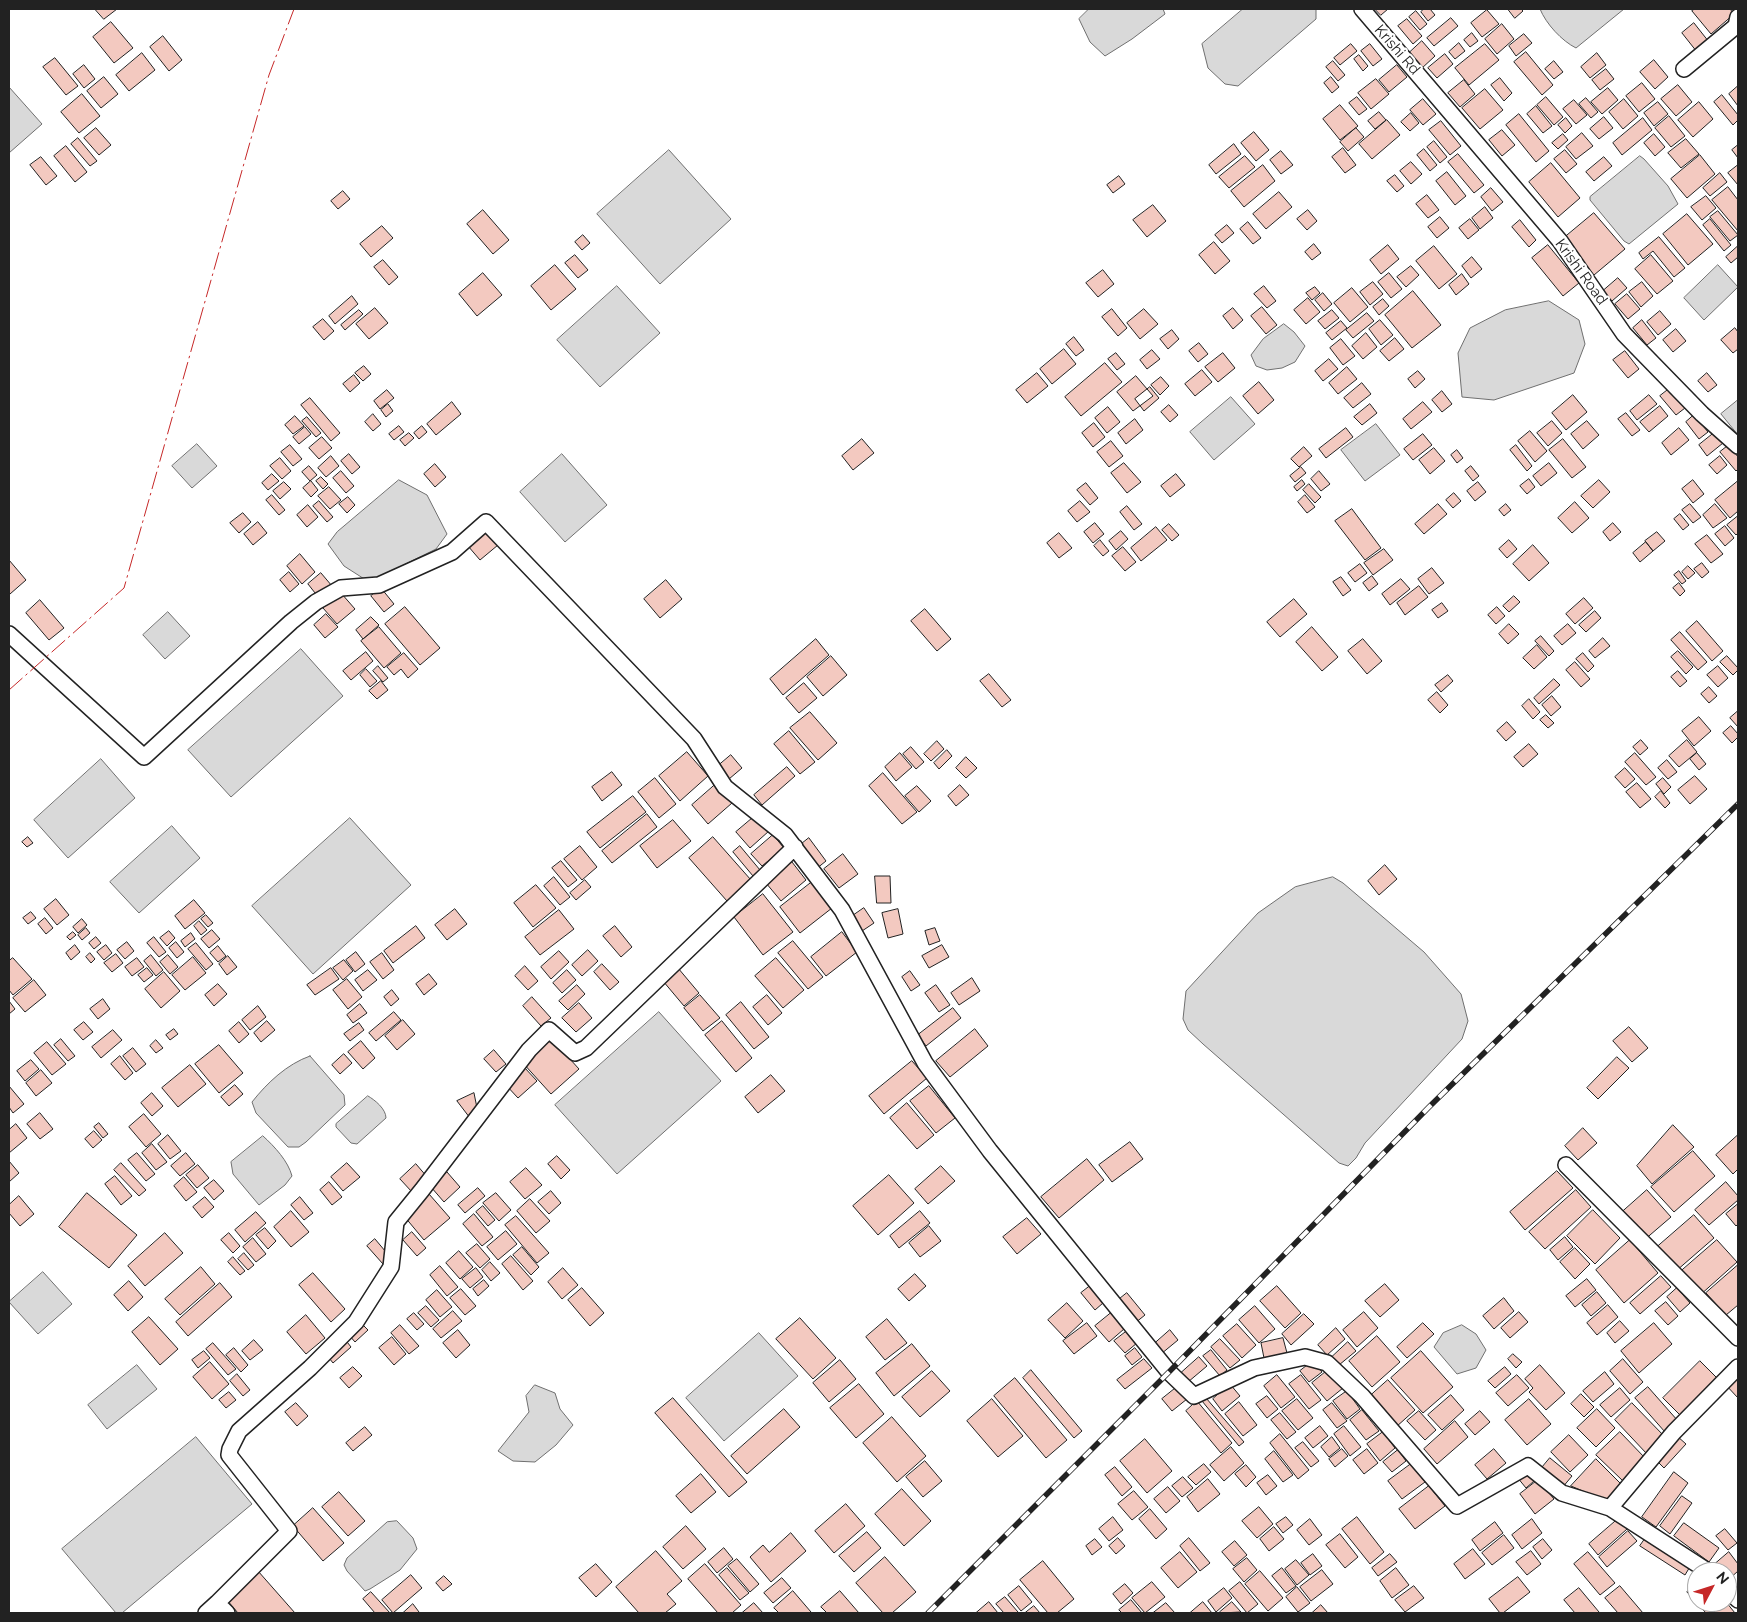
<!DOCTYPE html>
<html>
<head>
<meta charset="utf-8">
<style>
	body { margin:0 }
	#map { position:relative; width:1747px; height:1622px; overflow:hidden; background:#fff; font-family:Raleway,sans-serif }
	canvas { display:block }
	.frame { position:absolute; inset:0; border:10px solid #222; pointer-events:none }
	.north { position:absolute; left:1687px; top:1562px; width:50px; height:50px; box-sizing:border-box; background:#fff; border:1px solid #a7a7a7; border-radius:50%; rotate:50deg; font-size:14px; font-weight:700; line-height:20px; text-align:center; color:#222 }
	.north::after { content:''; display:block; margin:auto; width:18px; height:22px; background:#c62828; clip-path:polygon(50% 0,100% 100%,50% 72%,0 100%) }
</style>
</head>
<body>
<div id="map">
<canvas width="1747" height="1622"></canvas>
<div class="frame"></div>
<div class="north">N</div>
</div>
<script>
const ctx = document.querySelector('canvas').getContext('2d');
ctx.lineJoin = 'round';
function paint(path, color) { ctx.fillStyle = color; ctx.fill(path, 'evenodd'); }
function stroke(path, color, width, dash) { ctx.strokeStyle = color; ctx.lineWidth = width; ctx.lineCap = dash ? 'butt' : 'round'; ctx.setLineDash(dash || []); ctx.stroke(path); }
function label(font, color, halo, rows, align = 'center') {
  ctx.font = font + ' Raleway,sans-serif'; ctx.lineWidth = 4; ctx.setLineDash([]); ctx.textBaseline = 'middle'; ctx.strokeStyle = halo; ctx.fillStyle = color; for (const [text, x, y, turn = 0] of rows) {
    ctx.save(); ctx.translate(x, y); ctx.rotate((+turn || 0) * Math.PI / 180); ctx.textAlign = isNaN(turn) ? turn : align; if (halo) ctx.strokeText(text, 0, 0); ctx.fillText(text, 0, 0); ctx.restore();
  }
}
const water = new Path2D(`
	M1089 9H1163L1165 14 1132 39 1105 56 1090 42 1079 19Z
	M1243 9H1316V19L1238 86 1225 84 1208 68 1202 44Z
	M1540 9H1624L1576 48C1562 41 1546 24 1540 9Z
	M9 87 42 124 9 153Z
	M669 150 731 219 660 284 597 214Z
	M1640 156 1644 159 1668 186 1678 204 1629 244 1624 241 1590 200V197Z
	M1718 265 1738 287 1704 320 1684 298Z
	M617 286 660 333 600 387 557 340Z
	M1549 301 1579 320 1585 344 1574 373 1494 400 1462 397 1458 353 1470 328 1505 310Z
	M1284 324 1294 332 1305 346 1295 362 1282 368 1267 370 1256 366 1251 355 1263 339Z
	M1231 397 1255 424 1214 460 1190 432Z
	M1738 400V435L1721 414Z
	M1376 424 1400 455 1365 481 1341 450Z
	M197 444 217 466 192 488 172 466Z
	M562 454 607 505 565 542 520 492Z
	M399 480 427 495 447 534 436 549 369 582 344 566 328 544 337 532Z
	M168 612 190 636 165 659 143 635Z
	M301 649 343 696 231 797 188 750Z
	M101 759 135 798 68 858 34 820Z
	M350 818 411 885 313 974 252 906Z
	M172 826 200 858 139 913 110 882Z
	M1333 877 1343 883 1424 952 1461 994 1468 1021 1462 1039 1365 1143 1356 1158 1348 1166 1339 1163 1203 1044 1188 1030 1183 1019 1186 991 1258 913 1295 887Z
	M659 1012 721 1081 617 1174 555 1105Z
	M310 1056 344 1095 345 1105 306 1142 299 1147H288L256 1113 252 1102C267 1083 287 1064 310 1056Z
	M368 1096C375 1100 386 1109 386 1118L357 1144 351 1143 336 1127V1124Z
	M263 1136C275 1147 288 1161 292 1176L285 1185 259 1205 233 1174 231 1162Z
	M43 1272 72 1304 38 1334 9 1302Z
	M1462 1325 1476 1334 1486 1350 1476 1368 1457 1374 1434 1347 1443 1333Z
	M759 1333 798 1376 724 1441 686 1398Z
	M137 1365 157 1389 107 1429 88 1405Z
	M535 1385 555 1393 560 1409 573 1425 556 1445 535 1462 513 1461 498 1451 529 1412 526 1396Z
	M196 1437 252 1504 122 1613H116L62 1549Z
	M397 1521 413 1538 417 1549 400 1570 370 1589 365 1591 347 1571 344 1565 347 1558 387 1522Z`);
paint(water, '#d9d9d9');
stroke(water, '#6f6f6f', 1);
const building = new Path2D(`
	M95 9H117L104 19Z
	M1375 9H1388L1381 15Z
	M1424 9H1430L1435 15 1428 21 1421 12Z
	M1508 9H1521L1523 11 1515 18Z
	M1695 9H1730L1734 14 1711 34 1692 11Z
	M1487 10 1499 24 1482 37 1471 23Z
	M1416 11 1427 24 1420 30 1409 17Z
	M1451 18 1458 26 1434 46 1427 38Z
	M1407 19 1422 36 1413 44 1398 26Z
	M111 22 133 48 114 63 93 37Z
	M1694 23 1709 42 1697 52 1682 33Z
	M1502 24 1514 39 1497 54 1485 39Z
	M1472 33 1478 41 1470 47 1464 40Z
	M1524 34 1532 43 1516 56 1509 46Z
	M163 36 182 60 169 71 150 47Z
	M1422 41 1435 56 1421 69 1408 54Z
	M1459 43 1465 51 1455 59 1449 52Z
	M1351 44 1357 51 1340 65 1334 58Z
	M1370 44 1382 59 1373 66 1361 51Z
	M1485 44 1499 60 1469 85 1455 68Z
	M1526 52 1553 85 1542 95 1514 62Z
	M142 53 155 70 129 91 116 75Z
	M1597 53 1606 65 1590 78 1581 67Z
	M1445 54 1453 64 1437 78 1428 68Z
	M1359 55 1368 66 1363 71 1354 59Z
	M55 58 78 86 66 95 43 67Z
	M1654 60 1668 77 1655 89 1640 72Z
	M1333 61 1345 75 1338 81 1326 67Z
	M1554 61 1563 72 1554 79 1545 69Z
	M84 65 95 79 84 88 73 74Z
	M1397 65 1407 77 1389 92 1379 80Z
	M1606 69 1614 79 1600 90 1592 80Z
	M104 77 118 94 101 108 87 91Z
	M1331 77 1339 87 1332 93 1324 83Z
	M1500 78 1512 93 1504 101 1491 85Z
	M1376 79 1389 94 1371 109 1358 93Z
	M1464 80 1475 94 1460 107 1448 93Z
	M1642 83 1655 99 1639 112 1626 96Z
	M1678 85 1692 102 1676 116 1661 99Z
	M1738 86V106L1729 94Z
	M1608 88 1618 100 1602 114 1591 102Z
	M1485 89 1503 110 1480 129 1462 108Z
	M82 94 100 116 79 133 61 112Z
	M1722 95 1738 115V120L1733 125 1714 102Z
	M1357 97 1367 109 1359 115 1349 103Z
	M1546 97 1563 117 1554 125 1537 105Z
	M1586 98 1598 112 1591 118 1579 104Z
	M1423 99 1436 114 1423 125 1410 110Z
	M1624 99 1638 116 1623 129 1609 112Z
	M1574 100 1587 115 1576 124 1563 109Z
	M1658 102 1668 114 1654 126 1644 113Z
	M1699 102 1713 119 1693 137 1678 120Z
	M1340 105 1358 126 1340 140 1323 119Z
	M1536 106 1552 126 1543 133 1527 114Z
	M1379 112 1386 120 1375 129 1368 121Z
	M1411 113 1419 123 1410 131 1401 122Z
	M1519 114 1549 151 1536 162 1506 125Z
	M1669 116 1685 136 1671 147 1655 128Z
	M1604 117 1613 128 1599 139 1590 129Z
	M1566 118 1572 126 1565 133 1558 125Z
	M1643 118 1652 130 1622 155 1613 143Z
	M1387 120 1400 135 1372 159 1359 144Z
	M1441 121 1461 146 1450 155 1429 130Z
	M96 128 111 145 99 155 84 138Z
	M1356 128 1364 137 1348 151 1340 142Z
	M1502 130 1515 145 1502 156 1489 140Z
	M1254 132 1269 150 1256 161 1241 143Z
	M1582 133 1593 146 1576 159 1566 147Z
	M1563 134 1568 140 1558 149 1552 143Z
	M1654 134 1665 147 1655 156 1644 143Z
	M78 138 97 161 90 166 71 144Z
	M1686 139 1699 154 1681 168 1668 153Z
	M1434 141 1447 157 1440 163 1427 147Z
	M1234 144 1241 154 1216 174 1209 165Z
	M1738 145V158L1732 150Z
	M66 146 87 172 75 182 54 156Z
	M1343 148 1356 165 1345 173 1332 157Z
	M1424 149 1437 165 1430 171 1417 155Z
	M1565 150 1577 164 1566 173 1554 159Z
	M1281 151 1293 165 1281 174 1270 160Z
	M1458 154 1484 185 1474 193 1448 162Z
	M1700 155 1715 174 1687 198 1671 179Z
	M1245 156 1255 167 1229 188 1219 177Z
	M41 157 57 176 46 185 30 165Z
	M1604 157 1612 166 1594 181 1586 172Z
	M1411 162 1422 174 1411 184 1400 171Z
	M1551 163 1580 198 1558 217 1529 182Z
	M1263 165 1275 181 1244 207 1231 191Z
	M1738 165V185L1728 173Z
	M1447 172 1466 196 1455 205 1436 181Z
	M1720 173 1727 182 1710 196 1703 188Z
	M1395 175 1404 186 1397 192 1387 181Z
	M1119 176 1125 184 1113 193 1107 185Z
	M1728 187 1738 200V231L1712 200Z
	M1491 188 1503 202 1492 211 1481 197Z
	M343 191 350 199 338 209 331 201Z
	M1279 192 1292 207 1266 229 1253 214Z
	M1427 195 1439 210 1428 218 1416 204Z
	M1706 196 1716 208 1702 220 1691 207Z
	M1153 205 1166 221 1147 237 1133 220Z
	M1485 207 1493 218 1480 229 1472 218Z
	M483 210 509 240 493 254 467 224Z
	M1308 210 1317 221 1307 230 1297 219Z
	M1718 211 1738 235 1730 241 1710 217Z
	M1594 213 1625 249 1594 275 1564 238Z
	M1687 214 1713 244 1688 265 1663 234Z
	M1440 217 1449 228 1437 238 1428 227Z
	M1470 219 1479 230 1468 239 1459 228Z
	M1710 219 1731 245 1724 251 1703 225Z
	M1520 220 1536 240 1529 247 1512 227Z
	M1248 222 1261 238 1253 244 1240 229Z
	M1227 225 1234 233 1222 243 1215 235Z
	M382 226 393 238 371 257 360 244Z
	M583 235 590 243 582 250 575 242Z
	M1659 237 1685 268 1674 277 1653 251 1643 259 1639 253Z
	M1214 242 1230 261 1215 274 1199 255Z
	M1314 244 1321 253 1312 260 1305 252Z
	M1388 245 1399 259 1381 274 1370 260Z
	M1548 245 1579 283 1563 296 1532 258Z
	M1434 246 1457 274 1439 289 1416 261Z
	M1738 246V257L1731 263 1726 257Z
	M575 255 588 270 578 278 565 263Z
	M1651 255 1673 281 1657 294 1635 269Z
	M1472 257 1482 269 1471 278 1462 266Z
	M383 260 398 277 389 285 374 267Z
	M555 265 576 289 551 310 531 286Z
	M1411 266 1419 275 1406 287 1397 277Z
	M1103 270 1114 284 1098 297 1086 283Z
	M483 273 502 295 477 316 459 294Z
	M1389 273 1402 289 1391 298 1378 282Z
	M1462 274 1469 284 1456 295 1449 285Z
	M1618 278 1627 288 1612 301 1603 291Z
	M1373 282 1383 294 1370 305 1360 292Z
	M1642 282 1653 296 1641 307 1629 292Z
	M1264 286 1276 301 1267 308 1254 294Z
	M1315 287 1320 293 1312 300 1306 293Z
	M1352 288 1368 307 1350 322 1334 303Z
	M1413 291 1441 325 1412 348 1385 315Z
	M1323 293 1332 304 1324 311 1315 300Z
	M1627 294 1640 309 1628 319 1615 304Z
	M352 296 358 304 335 324 329 316Z
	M1308 298 1320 312 1306 324 1294 310Z
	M1383 299 1389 306 1379 315 1373 307Z
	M1262 307 1277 325 1266 334 1251 316Z
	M375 308 388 323 369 339 356 324Z
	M1233 308 1243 320 1233 329 1223 316Z
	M1112 309 1127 328 1118 336 1102 317Z
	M1144 309 1158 324 1140 339 1127 323Z
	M359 310 363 314 345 330 341 325Z
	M1332 310 1339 318 1325 329 1318 321Z
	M1660 311 1671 324 1658 335 1647 322Z
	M1367 313 1374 321 1353 338 1346 330Z
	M323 319 334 331 324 340 313 327Z
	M1380 320 1393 335 1381 345 1369 329Z
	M1642 320 1656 338 1647 345 1633 328Z
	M1341 321 1347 328 1332 340 1326 333Z
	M1735 328 1738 332V349L1733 353 1721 340Z
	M1676 329 1686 341 1673 352 1663 340Z
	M1172 330 1179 339 1168 349 1160 339Z
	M1366 333 1377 347 1363 359 1352 346Z
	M1074 337 1084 350 1076 356 1066 344Z
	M1395 338 1404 349 1389 361 1380 351Z
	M1341 339 1355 356 1343 365 1330 348Z
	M1199 343 1208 354 1198 362 1189 351Z
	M1064 349 1076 364 1052 384 1040 369Z
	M1152 350 1160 359 1147 369 1140 360Z
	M1625 351 1639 369 1628 378 1613 360Z
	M1116 353 1125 364 1117 370 1108 359Z
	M1223 353 1235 368 1218 382 1205 367Z
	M1329 359 1338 369 1323 381 1315 371Z
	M1105 363 1122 382 1081 416 1065 397Z
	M364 366 371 374 363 381 355 373Z
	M1347 367 1357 379 1338 394 1329 383Z
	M1202 370 1212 382 1195 396 1185 384Z
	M1418 371 1425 379 1415 388 1408 379Z
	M1037 373 1048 386 1027 403 1016 390Z
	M1707 373 1717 385 1708 392 1698 381Z
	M354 375 360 383 350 392 343 384Z
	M1136 376 1153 396 1133 411 1117 392Z
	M1161 377 1169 386 1160 395 1151 385Z
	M1259 382 1274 400 1258 414 1243 396Z
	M1362 383 1371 394 1353 408 1344 398Z
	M1150 387 1159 398 1144 411 1135 399Z
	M1669 389 1685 408 1676 415 1660 396Z
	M387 390 394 398 380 409 374 401Z
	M1442 391 1452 404 1442 412 1432 400Z
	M1573 395 1587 412 1566 430 1552 413Z
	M1649 395 1657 404 1637 420 1630 411Z
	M310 398 340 433 331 441 301 405Z
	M452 402 461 414 436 435 427 424Z
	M1423 402 1432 412 1411 429 1403 419Z
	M388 404 393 411 386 417 381 410Z
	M1370 404 1377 413 1362 425 1354 417Z
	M1169 405 1178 415 1170 422 1161 412Z
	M1660 406 1668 416 1649 432 1640 422Z
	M1108 407 1120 422 1107 433 1095 418Z
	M1626 413 1640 430 1632 436 1618 419Z
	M373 414 381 424 373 431 365 422Z
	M1694 415 1708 432 1699 439 1686 422Z
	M295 416 304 426 293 434 285 425Z
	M307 417 321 433 316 437 302 421Z
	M1135 419 1143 430 1126 444 1118 433Z
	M1552 421 1562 433 1548 446 1537 433Z
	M1587 421 1599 435 1583 449 1571 434Z
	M1094 423 1105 437 1093 447 1082 433Z
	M399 426 404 432 394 440 389 434Z
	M422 426 427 432 419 439 414 433Z
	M305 427 311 434 299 444 293 437Z
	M1346 428 1353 437 1326 458 1319 449Z
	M1679 428 1689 440 1671 455 1662 443Z
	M1530 431 1547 451 1535 462 1518 441Z
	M409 433 414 438 405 446 400 440Z
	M1714 433 1723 443 1707 456 1699 445Z
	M1423 434 1432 445 1413 460 1404 449Z
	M322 437 332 448 319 459 309 448Z
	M862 439 874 453 853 470 842 456Z
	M1563 439 1586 467 1572 478 1549 450Z
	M1111 441 1123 456 1109 467 1097 452Z
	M290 445 302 459 293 466 281 452Z
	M1516 445 1532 466 1527 471 1510 450Z
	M1729 445 1738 457V469L1736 471 1720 452Z
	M1304 447 1312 456 1299 467 1291 459Z
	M1434 448 1445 461 1430 474 1419 460Z
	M1457 450 1463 458 1457 463 1451 455Z
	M349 454 360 467 352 474 341 461Z
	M331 456 339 466 326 477 318 468Z
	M1720 456 1727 465 1717 474 1709 465Z
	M280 458 291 471 282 479 270 466Z
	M1124 463 1141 482 1127 493 1111 473Z
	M1549 463 1557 473 1541 486 1533 476Z
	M435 464 446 477 435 487 424 474Z
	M309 466 317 475 310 481 302 472Z
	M1471 466 1479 476 1473 481 1465 471Z
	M1301 467 1306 473 1295 482 1290 476Z
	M341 471 354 486 346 493 333 478Z
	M1319 471 1330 484 1321 491 1311 479Z
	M272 474 279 481 268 490 262 483Z
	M1176 474 1185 485 1170 497 1161 486Z
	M321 477 328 484 323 489 316 481Z
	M1529 479 1535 487 1527 494 1520 486Z
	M1302 480 1305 484 1297 491 1294 487Z
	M1599 480 1610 492 1593 508 1581 496Z
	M1693 480 1704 494 1693 503 1682 489Z
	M311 481 318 490 311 497 303 488Z
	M1738 481V511L1730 518 1715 500Z
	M284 482 291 489 280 499 273 491Z
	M1478 482 1486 492 1475 501 1467 491Z
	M1086 483 1098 498 1090 505 1077 490Z
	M1309 484 1321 497 1315 503 1303 490Z
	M329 487 341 500 330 509 318 496Z
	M1454 493 1461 501 1453 508 1446 500Z
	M272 495 285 510 279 515 266 500Z
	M1305 495 1315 507 1307 513 1298 502Z
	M348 497 355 505 347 513 339 504Z
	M319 501 333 517 327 522 313 506Z
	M1080 501 1090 512 1077 522 1068 511Z
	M1575 502 1589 518 1572 533 1558 518Z
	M1438 504 1447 514 1424 534 1415 524Z
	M1506 504 1511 510 1504 516 1499 510Z
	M1690 504 1701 517 1693 523 1682 510Z
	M1715 504 1727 518 1713 528 1703 515Z
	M308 505 318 517 307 527 297 515Z
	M1127 506 1142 524 1134 530 1120 512Z
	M1352 509 1381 548 1365 560 1335 521Z
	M243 513 251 522 239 533 230 523Z
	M1680 514 1689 525 1683 530 1674 519Z
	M1738 516V533L1736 535 1727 525Z
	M258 522 267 533 253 545 244 534Z
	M1095 523 1104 534 1093 543 1084 532Z
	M1613 523 1621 532 1610 541 1603 532Z
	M1169 524 1179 535 1172 541 1162 530Z
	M1725 526 1734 538 1725 546 1715 534Z
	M1156 527 1167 540 1141 561 1131 548Z
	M485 531 498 545 480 560 468 546Z
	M1121 531 1128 539 1116 550 1109 541Z
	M1657 532 1665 541 1653 551 1645 541Z
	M1059 533 1072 548 1059 558 1047 543Z
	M1707 535 1723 554 1711 563 1695 544Z
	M1100 540 1109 551 1103 556 1094 546Z
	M1509 540 1517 549 1507 558 1499 549Z
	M1646 542 1653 551 1640 562 1633 553Z
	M1533 545 1549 563 1529 581 1513 564Z
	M1123 547 1136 562 1125 571 1112 556Z
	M1384 549 1393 560 1373 575 1364 563Z
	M300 554 315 572 302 584 287 566Z
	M9 560 26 580 10 594 9 592Z
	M1702 563 1709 572 1702 578 1694 569Z
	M1360 564 1367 573 1355 582 1348 573Z
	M1688 566 1695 573 1688 579 1682 572Z
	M1432 568 1444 583 1429 594 1418 579Z
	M1679 571 1686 581 1682 584 1674 575Z
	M289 572 299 584 290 592 280 580Z
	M321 573 332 586 319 598 308 584Z
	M1372 576 1378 584 1369 591 1363 583Z
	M1341 577 1351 590 1343 596 1333 582Z
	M1401 579 1410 589 1390 605 1382 594Z
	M666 580 682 599 660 618 644 599Z
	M1679 583 1685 591 1680 596 1673 588Z
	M1419 586 1428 597 1405 615 1397 603Z
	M381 588 394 604 384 612 371 596Z
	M341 593 355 609 337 624 323 608Z
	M1514 596 1520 602 1509 612 1503 606Z
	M1584 598 1593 608 1575 624 1566 614Z
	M1294 599 1307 614 1280 637 1267 622Z
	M40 600 64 628 49 640 26 613Z
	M1442 603 1448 611 1438 618 1432 610Z
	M405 607 440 648 420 665 385 624Z
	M1497 607 1505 616 1496 624 1488 615Z
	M925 609 951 639 937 651 911 621Z
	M1595 611 1601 618 1586 632 1579 625Z
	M326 614 338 627 325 638 314 625Z
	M371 617 379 625 363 639 356 630Z
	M1697 621 1723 651 1712 661 1686 631Z
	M1509 624 1519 634 1508 644 1499 634Z
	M1568 624 1576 633 1562 645 1554 636Z
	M379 627 401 653 384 668 361 641Z
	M1312 627 1338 657 1322 671 1296 642Z
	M1680 632 1707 662 1698 670 1671 640Z
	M1541 636 1554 651 1549 656 1535 641Z
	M1603 638 1610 646 1595 658 1589 651Z
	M816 639 829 655 783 695 770 679Z
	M1363 639 1382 661 1367 674 1348 651Z
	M1537 645 1547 657 1534 669 1523 658Z
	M1678 651 1693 667 1686 674 1671 657Z
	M366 652 373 661 351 680 343 671Z
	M404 653 418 669 408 678 401 669 394 675 387 667Z
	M1583 653 1594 666 1588 672 1576 659Z
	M831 656 847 675 823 696 807 677Z
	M1727 656 1738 668V670L1733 675 1720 662Z
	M1575 662 1590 679 1581 687 1566 670Z
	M378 666 388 678 383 682 373 671Z
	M1718 666 1728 678 1718 687 1707 675Z
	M366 669 377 681 370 687 360 675Z
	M1678 671 1687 681 1680 687 1671 677Z
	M989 674 1011 700 1002 707 980 681Z
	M1448 675 1453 681 1441 692 1435 685Z
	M1554 679 1560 685 1539 704 1534 698Z
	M381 681 388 690 377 699 369 691Z
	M804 683 817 698 799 713 786 698Z
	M1709 687 1717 696 1709 703 1701 694Z
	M1437 692 1448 705 1440 713 1428 700Z
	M1552 696 1561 707 1551 716 1542 705Z
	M1529 699 1540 712 1533 719 1522 706Z
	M1738 711V727L1730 718Z
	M810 712 837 743 818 760 790 728Z
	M1546 715 1554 723 1548 728 1540 720Z
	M1699 717 1711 731 1694 746 1682 731Z
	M1507 722 1516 732 1506 741 1497 731Z
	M1731 726 1738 734V737L1732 743 1723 733Z
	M789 731 815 762 800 774 774 744Z
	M1641 740 1648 748 1640 755 1633 747Z
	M1687 740 1697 752 1679 767 1669 756Z
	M937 741 944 749 931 761 924 754Z
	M1529 744 1538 754 1523 767 1514 757Z
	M911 747 924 762 916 769 903 754Z
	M947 750 952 756 939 769 934 763Z
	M687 752 708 776 680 801 659 776Z
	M900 753 912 767 896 781 885 767Z
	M1635 753 1656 777 1646 785 1625 762Z
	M1697 753 1706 764 1699 770 1690 759Z
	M731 755 742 768 729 779 718 766Z
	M966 757 977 768 966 778 956 768Z
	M1667 760 1677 772 1668 779 1658 768Z
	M787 767 795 776 762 805 754 795Z
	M1625 768 1635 779 1625 788 1615 777Z
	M612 772 622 785 602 801 592 787Z
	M883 773 917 812 902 824 869 786Z
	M1695 776 1707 789 1690 804 1678 790Z
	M655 778 676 804 659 818 638 792Z
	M1663 778 1671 787 1664 794 1656 784Z
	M1637 783 1651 799 1640 808 1626 792Z
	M716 784 732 803 708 824 692 805Z
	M960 785 969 795 956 806 948 796Z
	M917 786 931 801 919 812 905 796Z
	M1661 791 1670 803 1665 808 1655 797Z
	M633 796 646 812 600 848 587 832Z
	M647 814 657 827 612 863 602 851Z
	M755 816 769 831 750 848 736 832Z
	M673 820 691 841 657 868 640 846Z
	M773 835 784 848 762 866 751 854Z
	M28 837 33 843 27 847 22 842Z
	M713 837 751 880 727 901 689 858Z
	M809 838 826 861 816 869 799 846Z
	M580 846 597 867 582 880 564 859Z
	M740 846 760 870 753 876 733 852Z
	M843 854 858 874 839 888 824 869Z
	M561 861 577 880 568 887 552 868Z
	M792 862 806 880 781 901 766 883Z
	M1385 865 1397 879 1379 895 1368 881Z
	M875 876H890L891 903H877Z
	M554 877 570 897 560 905 544 886Z
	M585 880 591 887 576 900 570 893Z
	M812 882 832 908 800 933 780 907Z
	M536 885 556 908 533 927 514 903Z
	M763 894 793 932 763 955 734 917Z
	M56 899 69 915 57 925 44 909Z
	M194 900 205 913 185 929 175 916Z
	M864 908 874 923 862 931 851 917Z
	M455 909 467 924 447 940 435 925Z
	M898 909 903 934 888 938 882 913Z
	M559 910 574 929 540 955 525 937Z
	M31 912 36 918 28 924 23 918Z
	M206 915 213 923 208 927 201 919Z
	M45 918 53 928 46 934 38 924Z
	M82 919 87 925 78 933 73 927Z
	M199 921 207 930 201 935 194 926Z
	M416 926 425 938 393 963 384 951Z
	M615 926 632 947 621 957 603 936Z
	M86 928 90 933 82 940 78 935Z
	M935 928 940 941 929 945 925 931Z
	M212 930 220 939 209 948 201 939Z
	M169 931 175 938 167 946 160 938Z
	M73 932 76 935 70 940 67 937Z
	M842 932 857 952 826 976 811 957Z
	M191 933 195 939 185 947 181 941Z
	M96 937 101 943 94 949 89 943Z
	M154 937 166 952 159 957 147 943Z
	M793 941 823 977 808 989 778 953Z
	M127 942 134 951 125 959 117 950Z
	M176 942 184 952 177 958 169 948Z
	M196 943 213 964 206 970 188 949Z
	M75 945 80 952 71 960 66 953Z
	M106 945 112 953 104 960 97 952Z
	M942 945 949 957 929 968 922 956Z
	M218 946 226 956 218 962 210 953Z
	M588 950 598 961 582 976 572 965Z
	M559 951 569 962 551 979 541 967Z
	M356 952 365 964 355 972 346 960Z
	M90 953 95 959 91 963 86 957Z
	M382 953 394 970 383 979 370 962Z
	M116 954 123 963 112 972 104 963Z
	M151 955 163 970 156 976 144 961Z
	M168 955 178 967 170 974 160 962Z
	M228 956 237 967 227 975 219 964Z
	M193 957 206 973 185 990 172 975Z
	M13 958 32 979 13 995 9 990V961Z
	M137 958 144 967 132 976 125 967Z
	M776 958 804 990 783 1008 755 976Z
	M344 960 353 971 343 980 333 968Z
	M602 964 619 982 610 990 594 972Z
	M525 966 538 981 528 990 515 976Z
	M147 968 153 975 144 982 138 975Z
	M331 968 339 979 315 995 307 985Z
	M678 968 699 993 684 1006 663 981Z
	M368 970 377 980 363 991 355 980Z
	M567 970 576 980 562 993 553 983Z
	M910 971 920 985 911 991 902 977Z
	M164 972 180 991 161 1008 145 989Z
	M429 974 437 984 424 995 416 984Z
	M972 978 980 991 959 1005 951 993Z
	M347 979 362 997 348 1009 333 990Z
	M34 980 46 995 25 1012 13 998Z
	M218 984 227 994 214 1006 205 995Z
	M577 985 585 994 568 1010 559 1001Z
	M936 985 950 1005 939 1012 925 993Z
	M392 990 399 999 391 1006 384 997Z
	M700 995 720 1018 703 1031 684 1008Z
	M767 995 782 1013 768 1025 753 1007Z
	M532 997 551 1018 541 1026 523 1006Z
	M103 999 110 1009 98 1019 90 1009Z
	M9 1001 15 1009 9 1014Z
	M741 1002 769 1037 754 1049 726 1015Z
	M579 1003 592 1018 576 1032 562 1018Z
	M360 1004 367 1013 353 1023 347 1015Z
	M258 1006 266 1017 250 1030 242 1020Z
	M953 1008 961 1018 926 1046 918 1035Z
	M394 1012 401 1020 376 1041 369 1033Z
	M403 1020 415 1034 397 1050 385 1036Z
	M267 1021 275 1030 261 1042 254 1033Z
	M722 1021 752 1058 736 1072 705 1035Z
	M84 1022 93 1032 83 1040 74 1030Z
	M239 1022 249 1034 239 1043 229 1031Z
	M359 1023 364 1030 350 1041 344 1034Z
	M1629 1027 1648 1048 1632 1062 1613 1041Z
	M174 1029 178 1034 170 1040 166 1035Z
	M975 1029 988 1046 950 1077 936 1061Z
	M113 1030 122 1040 101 1058 92 1047Z
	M550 1037 579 1069 551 1094 522 1062Z
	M61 1039 75 1056 68 1061 54 1045Z
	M156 1040 163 1048 156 1053 150 1046Z
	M361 1041 375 1058 363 1069 348 1052Z
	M47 1042 66 1064 52 1075 34 1053Z
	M219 1045 243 1073 219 1093 195 1064Z
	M133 1048 146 1064 136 1072 123 1056Z
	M494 1050 506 1064 496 1072 484 1059Z
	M344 1054 352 1063 340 1074 332 1065Z
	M120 1056 133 1073 125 1080 111 1064Z
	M1617 1057 1629 1068 1598 1099 1587 1088Z
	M31 1060 39 1069 25 1081 17 1071Z
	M912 1061 927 1078 884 1114 869 1096Z
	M190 1065 206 1084 178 1107 162 1088Z
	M524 1067 537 1081 518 1098 505 1084Z
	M41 1070 52 1083 36 1096 26 1083Z
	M771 1075 785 1091 758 1113 745 1097Z
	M235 1085 243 1094 229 1106 221 1097Z
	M9 1086 24 1104 13 1113 9 1107Z
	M929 1086 955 1118 936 1133 910 1101Z
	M152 1093 163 1106 152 1116 141 1103Z
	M474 1093 478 1113 470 1118 457 1101Z
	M907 1103 934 1135 917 1149 890 1118Z
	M40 1113 53 1129 40 1139 27 1124Z
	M144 1114 161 1134 146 1147 129 1127Z
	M99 1123 108 1134 103 1138 94 1127Z
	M16 1124 27 1138 9 1153V1130Z
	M1673 1125 1694 1147 1652 1184 1637 1166Z
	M1583 1128 1597 1143 1578 1160 1565 1146Z
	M94 1131 102 1140 93 1148 85 1139Z
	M168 1135 181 1151 170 1159 158 1144Z
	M1738 1135V1169L1733 1174 1716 1155Z
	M1130 1142 1143 1159 1112 1182 1099 1165Z
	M152 1144 167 1162 156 1170 142 1153Z
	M1693 1151 1715 1176 1674 1212 1651 1187Z
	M137 1153 155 1174 146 1181 128 1160Z
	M186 1153 195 1164 180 1176 171 1166Z
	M557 1156 570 1170 561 1179 548 1164Z
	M1087 1159 1104 1180 1059 1218 1041 1197Z
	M9 1161 19 1173 9 1182Z
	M121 1163 146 1190 139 1196 114 1170Z
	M347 1163 360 1177 343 1191 331 1177Z
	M416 1164 428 1178 412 1192 400 1179Z
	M198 1165 209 1178 197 1188 186 1175Z
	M941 1166 955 1181 928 1204 915 1189Z
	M526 1168 542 1185 525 1199 510 1182Z
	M1557 1171 1573 1188 1525 1230 1510 1212Z
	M447 1172 460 1187 444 1202 431 1187Z
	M889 1175 914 1203 878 1235 853 1206Z
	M115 1176 132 1196 121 1205 105 1184Z
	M184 1177 197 1192 186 1201 174 1186Z
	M214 1180 224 1191 214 1200 204 1188Z
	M329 1182 342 1197 332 1205 320 1190Z
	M1726 1182 1738 1196V1200L1709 1225 1695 1210Z
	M478 1188 485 1196 465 1213 458 1205Z
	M1576 1190 1591 1207 1545 1249 1529 1232Z
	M1647 1190 1671 1217 1643 1241 1620 1214Z
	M551 1191 561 1203 549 1214 538 1202Z
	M87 1193 137 1235 109 1268 59 1227Z
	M496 1193 511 1210 499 1221 483 1203Z
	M429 1194 450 1218 424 1240 404 1216Z
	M19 1196 34 1214 20 1226 9 1213V1205Z
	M205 1197 214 1207 202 1218 193 1207Z
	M300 1197 313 1213 304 1220 291 1205Z
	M530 1199 550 1221 536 1233 517 1211Z
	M1738 1204V1224L1736 1226 1726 1214Z
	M483 1206 495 1220 488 1226 476 1212Z
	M1593 1210 1620 1238 1595 1264 1567 1236Z
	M291 1211 309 1232 291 1247 274 1227Z
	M920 1211 930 1223 899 1248 890 1236Z
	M256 1212 266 1223 245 1242 235 1230Z
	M474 1214 493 1237 482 1246 463 1224Z
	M1694 1215 1714 1238 1676 1271 1656 1248Z
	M516 1216 549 1253 537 1263 505 1225Z
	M1027 1218 1041 1234 1017 1254 1003 1237Z
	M929 1226 941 1241 920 1257 909 1243Z
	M265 1228 276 1241 268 1249 256 1235Z
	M506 1231 517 1244 498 1260 487 1247Z
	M412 1232 426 1248 417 1256 403 1240Z
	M165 1233 183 1253 145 1286 128 1266Z
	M229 1233 240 1246 233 1253 221 1240Z
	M1565 1237 1573 1247 1558 1260 1550 1250Z
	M253 1238 266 1254 256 1262 243 1247Z
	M375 1239 391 1258 383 1264 367 1246Z
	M1630 1240 1658 1273 1624 1303 1596 1270Z
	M1717 1240 1737 1262 1699 1296 1679 1273Z
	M477 1244 490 1259 480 1268 466 1253Z
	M522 1247 539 1267 531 1275 513 1255Z
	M1575 1248 1590 1264 1575 1279 1560 1262Z
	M459 1251 473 1267 460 1279 446 1263Z
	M244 1253 254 1265 248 1270 238 1259Z
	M511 1256 533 1281 523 1290 502 1264Z
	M233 1257 245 1271 240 1275 228 1262Z
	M490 1262 500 1273 491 1281 482 1270Z
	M1738 1265V1305L1726 1315 1706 1293Z
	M440 1266 458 1287 447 1296 430 1275Z
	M201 1267 215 1284 180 1315 165 1299Z
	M476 1268 483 1277 470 1288 462 1279Z
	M563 1268 578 1285 562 1299 548 1282Z
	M313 1273 345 1309 331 1322 299 1285Z
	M915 1274 926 1286 909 1301 898 1289Z
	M1661 1276 1671 1287 1640 1314 1630 1303Z
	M1587 1279 1596 1290 1575 1307 1566 1296Z
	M484 1280 489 1286 478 1296 473 1289Z
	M129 1281 143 1297 128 1311 114 1295Z
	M220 1283 232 1297 188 1336 176 1322Z
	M1385 1284 1399 1300 1380 1317 1365 1301Z
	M1090 1286 1103 1303 1095 1310 1081 1293Z
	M1277 1286 1301 1313 1285 1328 1260 1301Z
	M582 1288 604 1313 590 1326 568 1300Z
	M1677 1288 1690 1303 1680 1312 1667 1297Z
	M461 1289 476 1306 465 1315 450 1298Z
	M437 1290 452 1307 440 1317 426 1300Z
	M1597 1292 1606 1303 1591 1316 1582 1305Z
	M1127 1293 1145 1315 1135 1323 1117 1301Z
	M1504 1298 1514 1311 1494 1329 1483 1316Z
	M1666 1302 1678 1316 1668 1325 1655 1311Z
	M1067 1303 1083 1321 1065 1338 1048 1320Z
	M1608 1305 1618 1317 1597 1335 1587 1323Z
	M426 1306 439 1320 431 1327 418 1313Z
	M1255 1306 1275 1329 1259 1343 1239 1320Z
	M453 1311 462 1321 441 1338 433 1329Z
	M1364 1312 1378 1328 1357 1347 1343 1330Z
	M1519 1312 1528 1322 1510 1338 1501 1328Z
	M414 1313 424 1324 417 1330 407 1319Z
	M1111 1313 1124 1329 1109 1342 1095 1326Z
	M1304 1314 1314 1324 1291 1345 1282 1334Z
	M306 1315 325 1338 306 1354 287 1332Z
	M149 1317 178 1349 160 1365 132 1332Z
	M800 1318 836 1358 813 1379 776 1339Z
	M887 1319 907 1343 885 1360 866 1337Z
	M1620 1321 1629 1331 1615 1343 1607 1333Z
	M361 1323 368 1330 355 1342 349 1335Z
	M1087 1323 1097 1336 1074 1354 1063 1341Z
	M1423 1323 1434 1334 1407 1358 1397 1347Z
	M1654 1323 1672 1344 1639 1373 1621 1351Z
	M1237 1324 1256 1345 1242 1358 1223 1336Z
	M400 1325 419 1346 409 1354 391 1333Z
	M1336 1328 1345 1339 1327 1355 1318 1345Z
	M458 1330 470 1345 456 1358 443 1343Z
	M1170 1330 1178 1340 1161 1354 1153 1345Z
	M1127 1331 1137 1343 1125 1353 1114 1341Z
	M1377 1336 1400 1362 1372 1387 1349 1361Z
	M392 1337 406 1354 394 1365 379 1348Z
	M344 1338 351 1347 333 1363 326 1354Z
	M1283 1338 1287 1353 1264 1358 1261 1343Z
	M1220 1339 1240 1360 1230 1368 1211 1347Z
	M254 1340 263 1350 250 1360 242 1351Z
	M1348 1342 1356 1351 1339 1365 1332 1357Z
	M213 1343 236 1369 228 1375 206 1349Z
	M912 1344 930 1366 894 1396 876 1373Z
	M234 1348 248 1365 241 1372 226 1355Z
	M1135 1348 1142 1357 1132 1365 1125 1356Z
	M1211 1350 1227 1370 1220 1376 1203 1356Z
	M204 1351 210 1358 198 1368 192 1360Z
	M1421 1351 1453 1387 1423 1413 1391 1378Z
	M1513 1354 1522 1362 1516 1368 1508 1359Z
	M1199 1357 1207 1366 1188 1382 1181 1373Z
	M1144 1359 1152 1368 1125 1389 1117 1380Z
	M1623 1359 1643 1382 1630 1394 1610 1371Z
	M840 1360 856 1379 829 1402 813 1383Z
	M1313 1361 1322 1372 1309 1382 1300 1371Z
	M1700 1361 1718 1379 1681 1416 1663 1398Z
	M210 1362 229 1384 212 1399 193 1377Z
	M1540 1365 1565 1393 1546 1410 1529 1392 1533 1388 1525 1379Z
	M353 1367 362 1376 349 1388 340 1378Z
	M1505 1367 1511 1374 1495 1388 1488 1381Z
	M1031 1370 1082 1431 1074 1438 1023 1378Z
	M1328 1370 1343 1388 1327 1401 1312 1383Z
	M932 1371 950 1391 920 1417 902 1397Z
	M1605 1372 1614 1384 1593 1402 1583 1391Z
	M1738 1373V1398L1725 1384Z
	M237 1374 250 1390 243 1396 230 1381Z
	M1277 1375 1295 1397 1281 1408 1264 1386Z
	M1301 1375 1321 1400 1309 1409 1289 1384Z
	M1517 1375 1529 1388 1508 1406 1496 1393Z
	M1015 1378 1067 1440 1046 1458 994 1396Z
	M1388 1380 1415 1410 1396 1427 1369 1397Z
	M859 1384 884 1414 856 1438 830 1408Z
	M1230 1384 1240 1396 1222 1411 1213 1399Z
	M1177 1387 1187 1399 1172 1411 1162 1399Z
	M1648 1387 1678 1421 1665 1432 1635 1398Z
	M1620 1388 1630 1400 1611 1417 1600 1405Z
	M1347 1391 1360 1409 1347 1419 1333 1401Z
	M229 1392 236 1400 226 1408 219 1400Z
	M1581 1394 1594 1407 1584 1417 1571 1404Z
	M1451 1395 1464 1410 1442 1430 1428 1415Z
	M1267 1396 1278 1409 1267 1418 1256 1404Z
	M673 1398 747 1482 729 1497 655 1413Z
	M1206 1398 1244 1442 1239 1446 1202 1401Z
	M992 1399 1023 1436 998 1457 967 1421Z
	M1297 1399 1313 1418 1298 1430 1282 1411Z
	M1529 1399 1551 1424 1527 1445 1505 1420Z
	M1197 1401 1232 1443 1221 1453 1186 1411Z
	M1239 1402 1257 1425 1243 1436 1225 1414Z
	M296 1403 308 1416 297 1426 285 1412Z
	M1332 1403 1347 1421 1337 1428 1323 1410Z
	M1632 1403 1665 1437 1647 1454 1615 1420Z
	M784 1409 800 1427 747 1474 731 1456Z
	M1597 1409 1615 1428 1596 1447 1577 1428Z
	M1362 1410 1379 1431 1366 1440 1350 1420Z
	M1419 1411 1436 1430 1425 1440 1407 1421Z
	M1480 1411 1490 1422 1475 1435 1465 1424Z
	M1280 1413 1296 1432 1287 1439 1271 1420Z
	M892 1417 926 1456 897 1482 863 1443Z
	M1455 1421 1468 1437 1437 1464 1424 1449Z
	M1320 1426 1328 1436 1313 1448 1305 1438Z
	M1344 1426 1361 1447 1350 1456 1334 1434Z
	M365 1427 372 1435 353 1451 346 1443Z
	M1383 1432 1395 1448 1380 1461 1367 1444Z
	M1620 1432 1646 1459 1623 1481 1596 1455Z
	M1280 1434 1309 1470 1298 1479 1270 1443Z
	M1569 1435 1588 1455 1570 1472 1551 1452Z
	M1677 1436 1686 1444 1664 1468 1655 1459Z
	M1332 1437 1340 1448 1329 1457 1321 1447Z
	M1145 1439 1172 1471 1147 1493 1120 1461Z
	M1303 1442 1319 1461 1311 1467 1295 1448Z
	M1231 1447 1244 1463 1224 1481 1210 1465Z
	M1342 1449 1348 1456 1335 1467 1329 1459Z
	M1367 1449 1378 1463 1364 1474 1353 1460Z
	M1494 1449 1506 1463 1487 1479 1475 1465Z
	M1398 1450 1406 1461 1392 1472 1383 1462Z
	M1274 1451 1293 1475 1283 1482 1265 1459Z
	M1550 1458 1572 1476 1562 1488 1540 1470Z
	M1596 1459 1623 1486 1611 1503 1571 1486Z
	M925 1461 942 1481 923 1497 906 1477Z
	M1204 1464 1211 1472 1196 1485 1188 1477Z
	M1411 1464 1425 1482 1402 1499 1388 1481Z
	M1246 1465 1256 1477 1246 1487 1235 1474Z
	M1115 1467 1132 1487 1122 1496 1105 1475Z
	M1526 1470 1534 1481 1526 1488 1517 1477Z
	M1674 1472 1688 1483 1656 1527 1642 1517Z
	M701 1474 716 1492 691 1513 676 1496Z
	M1268 1475 1277 1486 1266 1495 1257 1483Z
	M1183 1477 1193 1488 1182 1497 1172 1486Z
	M1208 1479 1220 1494 1198 1512 1187 1497Z
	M1538 1480 1554 1499 1535 1514 1520 1494Z
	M1429 1486 1445 1506 1415 1529 1399 1509Z
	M1168 1487 1180 1501 1166 1513 1154 1499Z
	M902 1489 931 1521 904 1546 875 1514Z
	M1134 1491 1148 1507 1132 1520 1118 1504Z
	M339 1492 365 1521 348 1536 322 1507Z
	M1682 1496 1692 1503 1670 1534 1660 1526Z
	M846 1504 865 1526 834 1553 815 1531Z
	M1259 1507 1273 1524 1257 1538 1242 1521Z
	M313 1508 344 1543 323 1561 293 1526Z
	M1150 1509 1167 1529 1156 1539 1139 1519Z
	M1113 1517 1123 1530 1109 1541 1099 1529Z
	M1286 1517 1293 1525 1283 1533 1276 1524Z
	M1357 1517 1384 1552 1370 1564 1342 1529Z
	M1310 1519 1322 1535 1309 1545 1297 1530Z
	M1532 1519 1542 1533 1522 1549 1512 1535Z
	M1618 1519 1627 1529 1598 1555 1589 1544Z
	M1495 1522 1503 1533 1480 1551 1472 1540Z
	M1684 1523 1719 1548 1709 1562 1674 1536Z
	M686 1526 706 1549 683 1569 663 1547Z
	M1274 1527 1284 1539 1269 1551 1260 1539Z
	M1725 1529 1737 1543 1728 1550 1716 1536Z
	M1628 1531 1637 1541 1607 1567 1599 1557Z
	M867 1532 881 1548 854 1572 839 1556Z
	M791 1533 806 1551 771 1582 750 1557 763 1545 769 1552Z
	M1340 1534 1358 1557 1345 1568 1326 1545Z
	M1504 1535 1514 1548 1492 1565 1482 1553Z
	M1647 1536 1691 1565 1685 1575 1640 1546Z
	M1118 1538 1125 1546 1116 1554 1109 1546Z
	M1189 1538 1210 1563 1200 1571 1180 1546Z
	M1095 1539 1102 1547 1092 1555 1086 1546Z
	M1543 1539 1552 1550 1542 1559 1533 1547Z
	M1235 1541 1247 1555 1234 1566 1222 1552Z
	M724 1548 733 1559 717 1573 708 1562Z
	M1473 1549 1485 1564 1465 1579 1454 1564Z
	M656 1551 682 1581 667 1594 676 1604 665 1613H639L616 1587Z
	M1531 1551 1541 1564 1527 1575 1516 1562Z
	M1180 1552 1197 1572 1178 1588 1161 1568Z
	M1588 1552 1615 1583 1600 1595 1574 1564Z
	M1729 1552 1738 1564V1571L1728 1580 1727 1572H1722L1715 1564Z
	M1313 1554 1322 1566 1310 1575 1301 1563Z
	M1390 1554 1397 1562 1378 1576 1372 1568Z
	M885 1557 916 1592 892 1613H883L856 1583Z
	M1247 1558 1257 1570 1244 1582 1233 1569Z
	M737 1559 759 1584 750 1592 728 1566Z
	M1296 1560 1309 1575 1297 1585 1285 1569Z
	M1043 1561 1074 1599 1057 1613H1048L1020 1580Z
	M596 1564 612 1582 596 1597 579 1578Z
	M705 1564 741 1605 732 1613H718L688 1579Z
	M727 1568 749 1593 740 1600 719 1575Z
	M1282 1568 1296 1586 1286 1593 1272 1576Z
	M1396 1568 1409 1585 1392 1598 1380 1581Z
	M1322 1570 1333 1584 1311 1601 1300 1587Z
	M258 1571 295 1613H238L226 1599Z
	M1260 1571 1283 1598 1268 1611 1245 1584Z
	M411 1575 422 1588 393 1613 382 1600Z
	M444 1576 452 1584 443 1591 436 1583Z
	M1518 1577 1530 1592 1503 1613H1500L1489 1599Z
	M782 1578 791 1588 773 1603 764 1593Z
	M1152 1582 1165 1597 1145 1613 1132 1598Z
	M1240 1582 1258 1604 1247 1613 1229 1591Z
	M1697 1583V1602H1722L1709 1613H1706L1687 1592Z
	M1125 1584 1133 1593 1121 1604 1113 1594Z
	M1019 1586 1032 1602 1021 1611 1008 1595Z
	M1414 1586 1424 1598 1405 1612 1395 1600Z
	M1620 1586 1643 1613H1618L1605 1598Z
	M1297 1587 1310 1603 1298 1612 1286 1597Z
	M1224 1588 1232 1598 1216 1612 1208 1601Z
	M1579 1588 1599 1612 1598 1613H1575L1564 1600Z
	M793 1591 811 1612 809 1613H779L774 1608Z
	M840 1591 859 1613H827L821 1607Z
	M371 1592 390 1613H375L363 1599Z
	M1005 1597 1018 1612 1017 1613H1004L996 1604Z
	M1131 1600 1142 1613H1122L1119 1610Z
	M989 1602 998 1613H976Z
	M1203 1602 1212 1613H1190Z
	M1232 1602 1241 1612 1221 1613 1220 1612Z
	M1726 1602 1735 1613H1715L1714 1612Z
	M754 1603 763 1613H742Z
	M1166 1603 1175 1613H1153Z
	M413 1604 419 1612 418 1613H403Z
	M1321 1605 1328 1613H1312Z
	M1034 1606 1040 1613H1025Z`);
paint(building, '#f3c9c0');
stroke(building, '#222', 1);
const minor = new Path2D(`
	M1362 9 1560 241 1624 334 1702 414 1738 446
	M1684 69 1736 26 1738 17
	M9 634 144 757 291 622 316 602 341 588 379 585 452 552 486 522 694 739 725 787 785 835 842 910 925 1063 990 1151 1169 1372 1194 1396 1254 1368 1305 1357 1327 1363 1362 1396 1457 1506 1528 1466 1562 1493 1610 1508 1709 1572
	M1566 1165 1738 1338
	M1610 1508 1674 1432 1738 1367
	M1727 1589 1738 1600
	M217 1603 289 1531 229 1455 230 1449 239 1431 310 1368 356 1322 391 1267 396 1222 422 1190 529 1050 549 1030 575 1053 586 1048 795 847
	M206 1613 217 1603 227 1613`);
stroke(minor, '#222', 18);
stroke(minor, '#fff', 15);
const rail = new Path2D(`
	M928 1613 1169 1372 1429 1107 1738 804`);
stroke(rail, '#222', 5.5);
stroke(rail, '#fff', 4, [11]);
stroke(new Path2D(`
	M9 690 124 588 269 75 294 9`), '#c62828', 1, [18, 4, 2.5, 4]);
label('15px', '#222', '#fff', [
	["Krishi Rd",1397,50,49],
	["Krishi Road",1581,272,54]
]);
</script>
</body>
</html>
